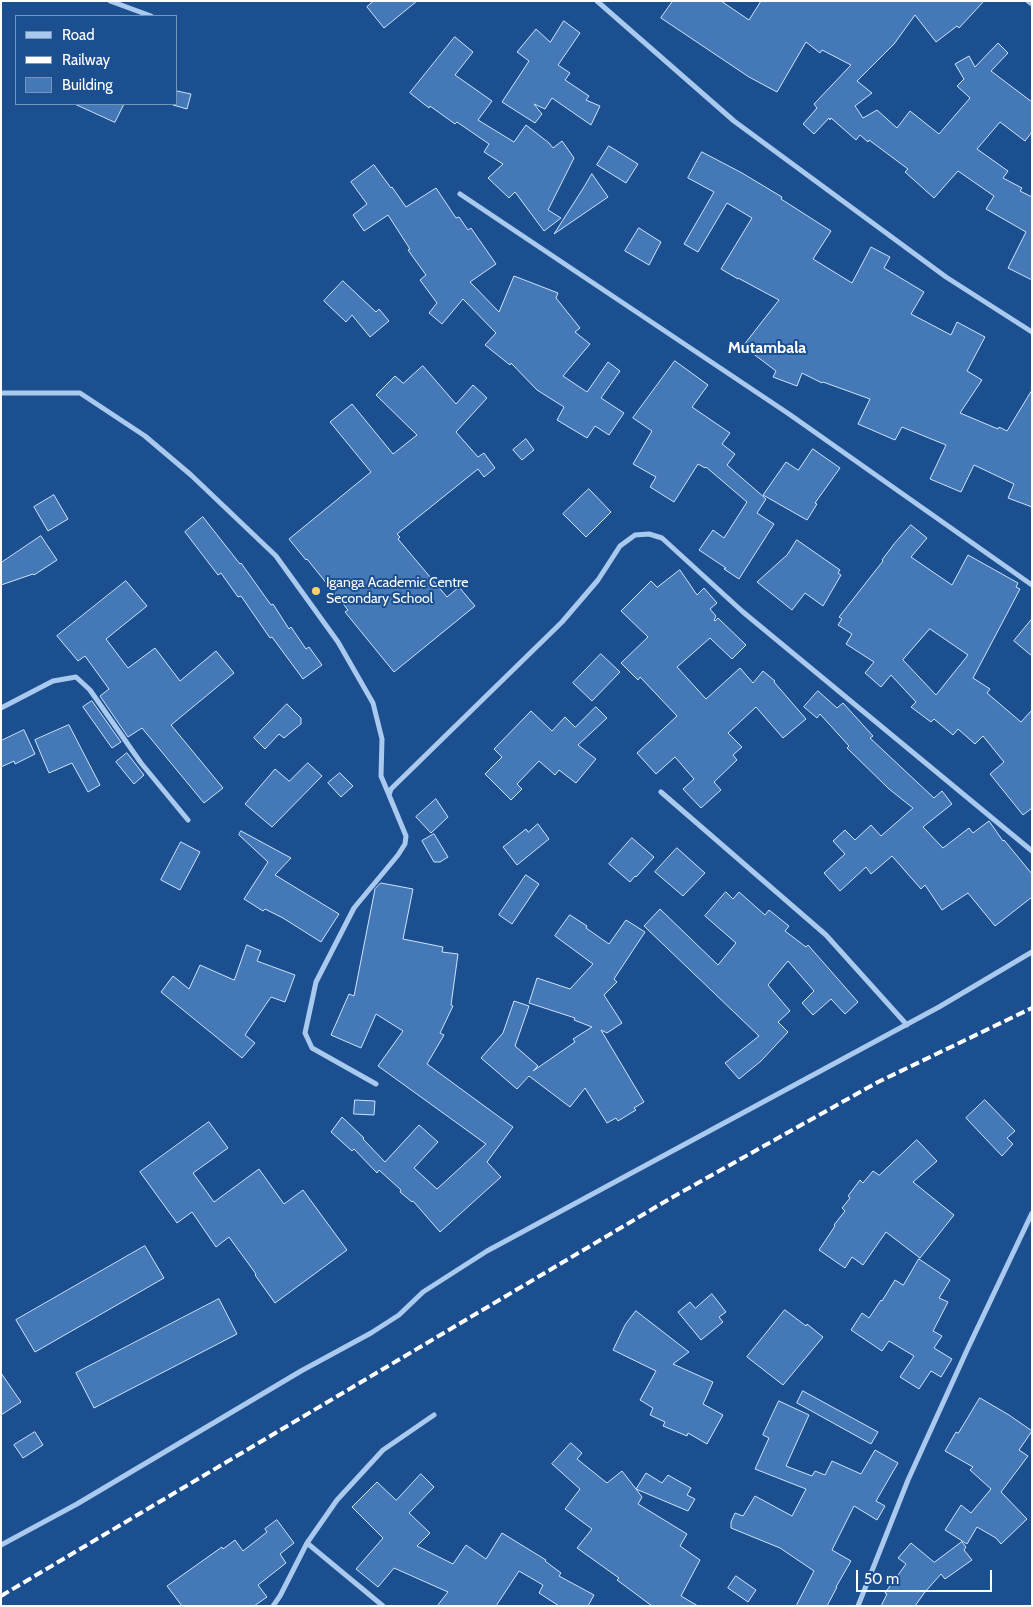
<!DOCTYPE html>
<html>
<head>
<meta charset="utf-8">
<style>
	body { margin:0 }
	#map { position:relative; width:1033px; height:1607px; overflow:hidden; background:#1b4f8f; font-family:Cabin,sans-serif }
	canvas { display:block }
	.frame { position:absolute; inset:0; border:2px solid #fff; pointer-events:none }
	.legend { position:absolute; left:15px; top:15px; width:162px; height:90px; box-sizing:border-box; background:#1b4f8f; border:1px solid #7695bc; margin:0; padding:6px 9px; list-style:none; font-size:15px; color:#fff }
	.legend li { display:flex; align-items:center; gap:10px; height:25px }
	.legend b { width:25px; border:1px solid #7695bc }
	.scale { position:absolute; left:856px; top:1570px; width:136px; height:22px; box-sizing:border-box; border:2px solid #fff; border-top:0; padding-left:6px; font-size:15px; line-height:18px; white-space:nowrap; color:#fff; -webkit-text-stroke:4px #1b4f8f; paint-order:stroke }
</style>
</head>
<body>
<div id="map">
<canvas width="1033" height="1607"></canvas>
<div class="frame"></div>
<ul class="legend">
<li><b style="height:6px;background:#a9c9ee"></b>Road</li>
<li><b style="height:6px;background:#fff"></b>Railway</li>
<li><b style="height:14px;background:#4478b7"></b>Building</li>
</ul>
<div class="scale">50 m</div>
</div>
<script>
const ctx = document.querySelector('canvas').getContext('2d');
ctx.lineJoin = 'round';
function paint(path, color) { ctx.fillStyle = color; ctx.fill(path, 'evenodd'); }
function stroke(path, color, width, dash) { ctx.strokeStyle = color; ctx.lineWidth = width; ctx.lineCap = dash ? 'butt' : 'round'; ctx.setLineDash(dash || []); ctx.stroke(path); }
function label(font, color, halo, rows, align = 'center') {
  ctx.font = font + ' Cabin,sans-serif'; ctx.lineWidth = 4; ctx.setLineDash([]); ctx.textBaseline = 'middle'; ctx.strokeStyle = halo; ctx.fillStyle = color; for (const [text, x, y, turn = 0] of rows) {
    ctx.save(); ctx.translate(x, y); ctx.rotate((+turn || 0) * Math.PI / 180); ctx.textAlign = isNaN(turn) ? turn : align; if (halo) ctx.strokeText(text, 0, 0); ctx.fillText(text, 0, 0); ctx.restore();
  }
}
const building = new Path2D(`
	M374 1H417L384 28 367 7Z
	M673 1H721L749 20 761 1H984L959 28 957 26 936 42 915 15 894 44 857 81 872 93 855 106 863 118 877 110 897 128 910 111 939 134 970 98 957 86 964 79 955 64 969 56 975 67 998 43 1008 53 991 71 1032 102V132L1025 141 1000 122 977 149 1008 171 1003 178 1022 188 1020 191 1032 197V280L1008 268 1026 232 986 209 994 196 958 171 934 198 905 172 908 169 869 140 868 142 860 135 856 140 831 118 830 120 829 118 814 134 803 124 817 108 814 104 851 65 822 50 820 53 806 42 777 92 749 77 661 18Z
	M564 21 580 33 558 65 570 73 565 80 589 96 586 100 600 106 591 125 552 98 545 109 534 104 542 114 535 123 502 102 529 61 517 52 536 29 550 42Z
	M455 37 473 52 455 75 492 101 478 120 514 142 526 125 549 143 553 148 562 141 574 158 548 210 561 218 544 231 515 192 509 198 488 178 503 164 484 152 489 144 457 122 455 124 430 106 429 108 410 93Z
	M177 91 191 94 187 109 173 105 176 104Z
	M75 104H124L115 122Z
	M609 146 638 164 626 183 597 165Z
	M702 152 742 173 782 197 781 199 831 231 813 259 852 283 871 247 890 257 884 268 924 292 911 314 951 335 957 322 985 337 967 371 982 380 960 413 998 429 999 427 1007 431 1032 390V507L1008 498 1014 484 974 465 961 492 930 479 946 445 902 427 895 440 858 424 870 399 823 382 822 383 802 373 797 386 773 377 776 371 743 346 779 300 738 278V279L721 269 752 218 727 203 698 252 684 244 714 192 688 178Z
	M374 165 391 188 392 187 406 207 436 188 456 218 459 217 468 230 471 228 496 264 470 282 499 312 514 276 558 293 556 298 580 328 575 332 590 344 563 376 587 392 608 362 620 371 601 398 624 413 609 435 595 426 587 438 557 420 564 407 537 390 511 363 510 365 485 345 496 333 463 299 442 324 429 313 437 303 420 280 426 275 408 250 410 249 388 215 364 231 353 215 367 204 351 182Z
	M592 174 608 197 554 234 584 187Z
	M639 228 661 242 649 265 625 251Z
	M343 281 376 312 379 309 389 321 370 337 352 315 346 322 324 301Z
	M675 361 708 385 692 407 730 433 722 444 735 454 727 465 766 499 757 513 774 524 739 579 724 569 726 568 699 550 713 530 724 538 747 502 706 467 705 468 698 464 674 502 650 487 656 477 633 464 652 431 633 418Z
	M423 366 456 404 473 385 487 398 456 432 478 457 484 453 495 468 484 477 478 469 397 534 400 537 398 539 447 597 459 587 475 606 394 672 345 612 348 610 307 559 306 560 289 539 371 472 330 422 352 404 393 454 417 435 376 395 395 376 403 383Z
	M526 439 534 450 522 460 513 450Z
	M813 449 840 468 815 503 817 504 807 520 763 495 786 462 798 470Z
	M589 489 611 512 586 537 563 514Z
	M54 495 68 519 48 531 34 507Z
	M203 517 240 564 241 563 271 605 273 604 289 629 291 627 306 649 309 647 322 665 303 679 272 637 270 638 241 596 238 597 221 573 218 575 185 532Z
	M911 525 927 538 911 557 952 585 968 555 1018 583 1016 587 1020 589 973 678 990 689 987 693 1021 722 1032 710V808L1023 815 990 774 1004 762 983 736 975 744 958 729 953 735 934 719 931 722 911 707 916 702 891 675 881 687 865 673 874 662 846 644 852 634 838 625 842 619 839 617 883 561 882 560 894 544ZM930 629 968 655 936 695 903 660Z
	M41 536 57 560 34 575 33 574 1 585V563Z
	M797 540 840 570 838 573 841 575 823 606 805 593 792 610 757 582 787 555Z
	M680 570 697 595 704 588 717 603 710 609 716 616 714 620 715 621 718 618 746 645 732 659 710 638 677 667 706 699 740 668 753 683 763 671 775 681 774 682 806 719 783 738 756 707 728 733 742 747 733 755 737 760 714 782 721 790 701 808 683 789 694 779 675 757 656 774 637 753 677 716 640 677 638 680 621 663 648 637 621 611 651 581 657 587Z
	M126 581 147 606 106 639 128 668 155 648 180 681 216 651 234 673 171 725 223 788 204 803 142 728 128 737 100 696 109 689 85 656 78 661 57 636Z
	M1032 619V656L1014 641Z
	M601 654 620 672 592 701 573 683Z
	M818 691 837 708 843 703 873 736 870 738 934 798 942 791 952 804 923 827 943 848 969 828 973 833 989 821 1003 841 1004 840 1032 874V897L995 926 968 893 942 910 925 885 921 889 892 856 871 874 866 867 840 891 824 873 845 854 833 841 845 830 855 840 871 825 881 836 913 808 889 789 847 748 849 746 820 714 817 718 804 707Z
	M92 701 121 742 112 748 83 707Z
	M287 704 301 718V724L284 738 279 734 265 749 254 738Z
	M596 707 607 718 578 745 596 759 576 783 559 770 555 775 539 761 517 784 522 789 511 800 485 774 502 757 494 749 531 711 552 731 565 717 575 727Z
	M69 725 100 785 88 792 72 763 49 773 35 740Z
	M24 730 35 754 15 764 14 761 1 767V741Z
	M127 753 144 775 134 784 116 762Z
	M308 763 322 776 272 827 245 804 275 769 289 781Z
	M340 773 353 786 341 797 328 783Z
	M436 799 448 817 431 833 416 817Z
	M538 824 549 839 517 865 503 847 526 829 528 832Z
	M241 831 291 858 275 875 339 914 321 942 283 918 265 909 263 911 244 899 268 862 239 835Z
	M434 834 448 857 440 862H434L422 841Z
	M632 838 654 857 636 877 635 876 630 882 609 864Z
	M181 842 200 852 180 890 161 880Z
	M677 848 705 873 683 896 655 872Z
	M526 875 539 884 512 924 499 915Z
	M381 883 413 889 403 939 443 947 442 952 458 954 451 1005 453 1006 440 1033 444 1035 427 1064 513 1127 487 1162 501 1177 440 1232 413 1201 412 1202 400 1192 401 1190 379 1170 377 1173 354 1149 352 1151 331 1132 342 1117 364 1138 363 1139 385 1162 419 1125 438 1142 414 1168 437 1189 486 1144 378 1066 403 1031 376 1014 361 1048 331 1035 349 994 354 996 375 889Z
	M726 892 733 899 739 892 765 915 769 910 789 926 785 931 806 947 808 945 858 1002 845 1014 831 999 813 1015 802 1003 814 991 788 961 768 985 790 1011 778 1022 788 1032 761 1061 739 1079 725 1063 759 1036 644 926 660 909 718 965 736 943 705 916Z
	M570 915 587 926 586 928 609 944 626 920 645 932 614 979 617 982 604 995 622 1023 607 1033 601 1030 644 1102 634 1108 636 1110 618 1121 616 1118 607 1123 585 1088 570 1107 529 1076 517 1089 481 1058 503 1033 514 1001 529 1006 515 1046 538 1066 533 1071 575 1042 573 1039 592 1027 574 1020 575 1018 529 1003 537 978 570 989 593 964 555 936Z
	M247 945 261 951 257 961 295 975 285 1002 271 997 245 1035 255 1043 242 1058 161 992 173 976 189 989 200 965 234 980Z
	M355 1100 375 1101 374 1115 354 1114Z
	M985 1100 1015 1131 1007 1138 1013 1144 1002 1156 966 1118Z
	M209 1122 228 1148 193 1173 214 1202 259 1169 284 1204 303 1190 347 1250 275 1303 255 1275 256 1274 229 1237 216 1247 192 1212 177 1223 140 1172Z
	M917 1140 937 1161 913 1182 954 1215 920 1258 886 1232 863 1265 852 1257 845 1268 819 1250 835 1226 834 1225 845 1211 842 1208 850 1198 848 1196 860 1180 863 1183 873 1171 879 1175Z
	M145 1246 164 1278 35 1352 16 1320Z
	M919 1259 950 1280 939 1298 948 1302 933 1331 942 1336 934 1348 952 1359 941 1377 931 1371 919 1389 900 1377 914 1356 889 1341 882 1351 851 1330 862 1313 869 1318 881 1300 882 1301 895 1280 903 1285Z
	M712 1294 726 1312 719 1317 723 1322 701 1340 678 1312 690 1302 695 1308Z
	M219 1299 237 1334 94 1408 76 1373Z
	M785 1310 806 1326 807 1324 823 1337 783 1385 747 1357Z
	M636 1311 689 1352 673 1364 713 1382 703 1404 723 1415 707 1444 688 1433 687 1436 663 1426 665 1422 650 1415 653 1408 640 1400 656 1371 613 1350 625 1325Z
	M1 1373 21 1402 1 1415Z
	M803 1391 878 1432 871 1444 797 1403Z
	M980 1398 1009 1415 1032 1431 1019 1450 1028 1456 1001 1492 1027 1519 1001 1544 996 1538 977 1527 967 1544 945 1530 961 1505 971 1513 991 1489 970 1470 973 1467 945 1451 956 1432 958 1433Z
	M779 1401 809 1415 786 1466 812 1476 815 1471 825 1475 832 1461 861 1474 875 1450 898 1463 876 1501 885 1506 877 1520 854 1506 832 1550 851 1561 836 1587H837L827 1606H796L814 1571 780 1548 731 1528V1522L735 1513 743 1516 755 1496 792 1516 806 1489 755 1469 769 1438 763 1435Z
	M35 1432 43 1445 23 1458 14 1445Z
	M571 1443 582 1453 577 1459 607 1483 622 1471 636 1489 646 1473 662 1483 668 1475 691 1488 687 1495 695 1499 688 1511 636 1489 642 1497 638 1504 687 1534 680 1546 700 1560 681 1596 698 1606H652L617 1580 619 1578 577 1548 592 1529 565 1509 580 1489 552 1464Z
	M421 1474 434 1487 409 1513 430 1533 417 1546 453 1564 466 1545 486 1559 502 1533 546 1560 545 1561 561 1573 559 1576 594 1595 588 1606H559L539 1593 543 1585 519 1571 496 1606H437L448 1592 394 1568 378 1587 356 1569 383 1538 352 1507 377 1482 396 1500Z
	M277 1520 294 1543 280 1554 286 1563 258 1585 267 1597 254 1606H182L167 1586 222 1547 223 1549 235 1540 243 1551 267 1532 265 1529Z
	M962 1542 966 1547 964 1550 972 1560 945 1579 941 1574 925 1592 915 1606H881L887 1594 885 1593 906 1564 898 1558 911 1543 934 1562Z
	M736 1576 756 1590 748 1602 728 1588Z`);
paint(building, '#4478b7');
stroke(building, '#cfe3fa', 1);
stroke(new Path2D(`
	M110 1 151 16
	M597 1 734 121 946 277 1032 332
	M1028 1 1032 4
	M460 194 789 414 1032 585
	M1 393H80L145 436 191 475 276 556 338 642 373 703 382 739 381 776 389 795
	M1 708 53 681 76 677 90 690 141 763 188 820
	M661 792 826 935 907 1025
	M376 1084 312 1048 305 1033 316 982 354 908 398 855 405 844 406 836 389 795 391 789 562 622 598 580 620 546 635 535 649 534 662 538 743 612 1032 851
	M307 1543 383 1606
	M1 1545 77 1504 301 1371 371 1333 399 1315 423 1292 487 1251 939 1007 1032 952
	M273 1606 280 1596 307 1543 337 1500 383 1450 434 1415
	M858 1606 908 1480 968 1348 1032 1213`), '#a9c9ee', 5);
stroke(new Path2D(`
	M1 1596 671 1198 878 1082 1032 1008`), '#fff', 4, [9, 4]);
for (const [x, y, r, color] of [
	[316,591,5,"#ffd166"]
]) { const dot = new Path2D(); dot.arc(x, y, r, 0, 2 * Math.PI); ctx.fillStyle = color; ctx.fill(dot); stroke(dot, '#1b4f8f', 2); }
label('14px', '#fff', '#1b4f8f', [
	["Iganga Academic Centre",326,583],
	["Secondary School",326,599]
], 'left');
label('bold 16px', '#fff', '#1b4f8f', [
	["Mutambala",767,348]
]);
</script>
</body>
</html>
